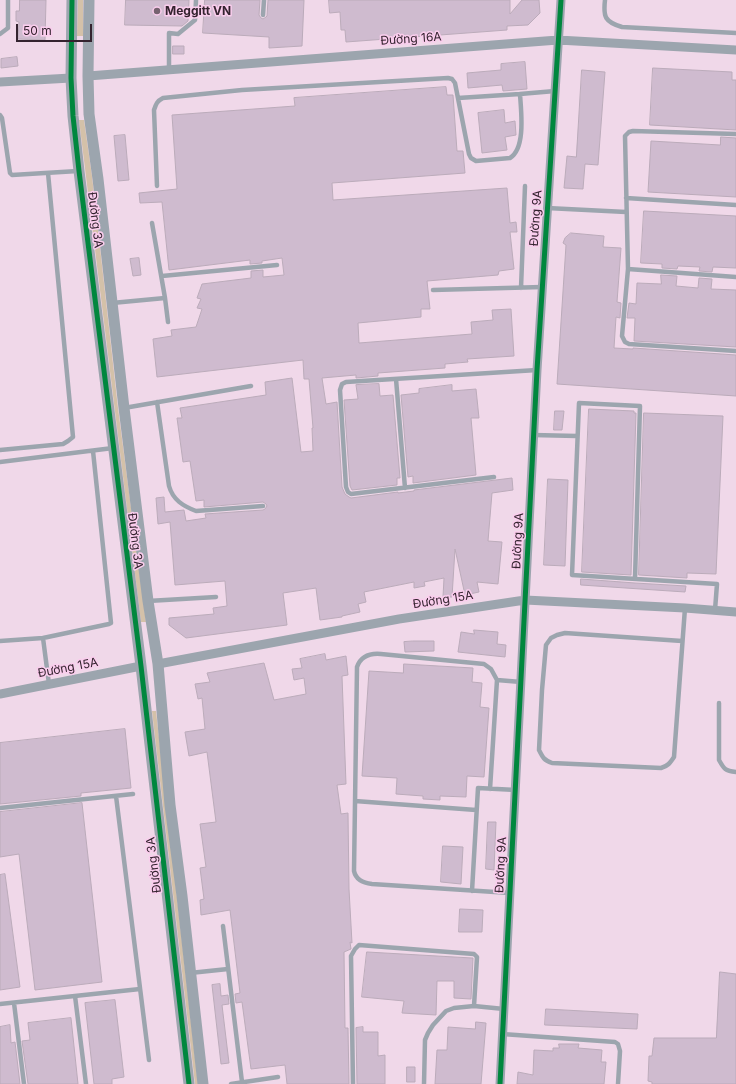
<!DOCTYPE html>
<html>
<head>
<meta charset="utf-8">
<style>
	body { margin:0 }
	#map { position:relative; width:736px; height:1084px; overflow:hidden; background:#f0d8e9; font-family:Inter,sans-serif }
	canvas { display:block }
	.scale { position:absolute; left:16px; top:24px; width:76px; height:18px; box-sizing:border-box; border:2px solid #34232f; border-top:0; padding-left:5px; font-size:12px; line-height:14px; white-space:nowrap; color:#34232f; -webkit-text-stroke:3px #facded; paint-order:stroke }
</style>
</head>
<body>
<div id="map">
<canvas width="736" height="1084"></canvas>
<div class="scale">50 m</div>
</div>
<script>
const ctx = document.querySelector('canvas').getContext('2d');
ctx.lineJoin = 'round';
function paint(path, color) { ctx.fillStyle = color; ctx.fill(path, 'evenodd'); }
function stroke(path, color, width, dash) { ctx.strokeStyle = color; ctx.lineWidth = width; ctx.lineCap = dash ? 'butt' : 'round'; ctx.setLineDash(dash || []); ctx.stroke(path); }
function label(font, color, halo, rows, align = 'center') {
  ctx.font = font + ' Inter,sans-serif'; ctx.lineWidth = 3; ctx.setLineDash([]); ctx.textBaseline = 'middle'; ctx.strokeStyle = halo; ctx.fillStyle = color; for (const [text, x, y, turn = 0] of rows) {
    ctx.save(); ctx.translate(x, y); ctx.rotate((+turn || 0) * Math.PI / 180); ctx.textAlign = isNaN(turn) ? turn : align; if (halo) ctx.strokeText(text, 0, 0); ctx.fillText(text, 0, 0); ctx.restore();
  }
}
paint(new Path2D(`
	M78 0H83V36H77Z
	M79 120H84L92 176 118 408 146 622H141Z
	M152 711H156L198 1084H195Z`), '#d4c1a9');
const building = new Path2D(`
	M20 0H46L45 40 18 39 19 22 16 21V11H19Z
	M126 0H189L188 21 182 26 125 25Z
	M205 0H260L259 15 261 18 263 19 266 17 267 16 268 0H304L302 46 269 48V37L203 33Z
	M329 0H510V14L522 0H539L540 13 528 25 507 26V30L346 42 345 30H341L340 12 330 13Z
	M173 46H184V54H173Z
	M17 57 18 66 1 68V59Z
	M525 62 527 89 503 91 502 85 468 88 467 73 501 70V64Z
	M653 68 732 72V80H736V130L650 125Z
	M582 70 605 72 598 165 585 164 583 189 564 188 567 156 576 157Z
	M446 87 447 95H453L457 151H463L465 173 332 183 333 200 507 188 510 223 516 222 517 232H510L514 269 499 271 498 275 427 281 430 309H421V317L358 323 359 343 472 334 471 322 493 320 492 310 511 309 514 356 467 359 468 362 445 364V368L378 373V376L356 378V375L322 378 326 404 337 402 342 487 345 494 349 497 351 498 398 492V493L414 491V490L512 478 513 490 492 493 488 541 502 542 498 584 477 582 479 592 465 595 455 549 452 597H443L444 578 424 582 425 586 414 588V582L364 592 366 602 358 604 360 612 342 616V617L320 620 316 588 283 593 287 625 186 638 169 625V618L214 614 213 608 227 606 225 581 175 585 170 522 158 524 156 498 164 497 165 512 184 510 186 521 206 518 205 514 263 510 265 509 267 506 266 504 263 502 204 507V500L196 501 190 461 183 462 177 418H182L180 408 266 395 265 382 292 378 301 452 313 451 312 428H313L309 379H304L303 360 157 377 153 339 172 336 171 330 196 327 202 309 197 308 201 299 197 298 202 284 251 278V271L263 270V277L284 275 282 258 262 261V263L250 264V260L169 270 162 202 140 203 139 193 177 189 172 115 295 106 294 98Z
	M504 110 505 123 515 121 516 135 505 137 507 150 482 153 478 113Z
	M125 135 129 180 118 181 114 136Z
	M721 137 736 138V197L648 192 651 141 720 145Z
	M644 211 736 216V268L713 267 712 272 699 271 700 267 678 266 677 269 662 268V264L641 263Z
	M571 233 604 236 603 247 621 248 617 302 621 303 620 318 616 317 614 348 633 349V348L736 355V396L557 384 566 245 563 243 565 238Z
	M139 258 141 275 133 276 130 259Z
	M661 275 677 276 676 286 698 288 699 278 712 279 711 289 736 290V347L634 341 635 318H627L629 303 636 304 637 283 661 284Z
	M379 384 380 396 393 395 400 478H397V485L352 490 350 486 344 400 358 399 356 385Z
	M452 385V391L476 389 479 418H471L476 475 413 483V476L408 477 401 395 419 393V389Z
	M589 409 634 411V413H636L631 575 582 572Z
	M555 411H564L562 430H554Z
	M644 413 723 416 716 574 687 573V578L639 575Z
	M548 479 568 480 565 566 544 565Z
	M581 579 635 583 686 586 685 592 581 585Z
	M474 630 498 632 497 644 506 645 505 657 458 652 461 632 474 634Z
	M413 641H434V651L405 652 404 642Z
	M325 654 326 660 346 656 348 675 342 676 346 784 337 785 341 814 348 813 349 889 352 943 350 942 351 949 344 952 345 1028H348L349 1084H287L285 1065 251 1069 242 1002 236 1003 235 994 240 993 230 910 201 915 200 900 204 899 200 868 206 867 200 824 216 822 207 752 189 756 185 732 205 729 202 698 198 699 195 684 210 682 207 673 264 663 274 700 306 694 304 678 294 680 292 669 302 668 300 659Z
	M404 664 473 668 472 682 482 683 480 707 489 708 484 777 467 776 466 797 440 796V800L423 799V796L396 794 397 778 362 776 369 671 403 673Z
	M125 729 131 788 81 793V796L0 804V743Z
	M82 803 102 982 35 990 19 854 0 857V812Z
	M488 822H496L494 870 486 869Z
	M443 846 463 847 461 884 441 882Z
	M5 874 20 987 0 990V875Z
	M460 909 483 910 482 932H459Z
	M367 952 472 958H473L471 999 454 998V981H437L436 1015 402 1013 404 1001 362 997Z
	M720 972 736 974V1084H652V1082L648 1081 649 1056H652L654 1038H716Z
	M220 984 221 996 228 995 229 1004 222 1005 229 1063 221 1064 212 985Z
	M115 1000 124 1077 112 1079V1084H94L85 1003Z
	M546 1009 638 1014 637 1029 545 1025Z
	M71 1018 78 1084H28L22 1041 30 1040 28 1023Z
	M476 1022 486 1023 481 1084H435L437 1050H447L448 1027 475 1029Z
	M10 1025 11 1043 15 1042 20 1084H0V1027Z
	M363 1027V1032H378V1056L385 1055V1084H357L356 1028Z
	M559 1044H579L578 1048 602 1050 601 1062H606L604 1084H517L518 1072 533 1075 534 1050 553 1051V1048H559Z
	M407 1067H415V1082H407Z`);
paint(building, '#cfbbcf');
stroke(building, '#bbabba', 1);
stroke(new Path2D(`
	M605 0C603 17 605 22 622 27L736 33
	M263 15 264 0
	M0 34 8 28V0
	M169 70V33L178 34 195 20 196 0
	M458 98 520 94
	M0 115 2 118 10 173 12 175 78 171
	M736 134 633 131 629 132 625 136 628 269 622 336 625 342 629 344 736 351
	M157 186 154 110C156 104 157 101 163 98L242 90 448 78 452 79 455 83 469 154 471 158 476 161 510 158C526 148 521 111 520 94L555 91
	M626 198 736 205
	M547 208 626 212
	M152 223 165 298 168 322
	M628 269 736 277
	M162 276 277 265
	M521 288 525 186
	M433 290 542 287
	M112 303 165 298
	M396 379 405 488
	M157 402 169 486C173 500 183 506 196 511L263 506
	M124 408 251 386
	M533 435 577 436
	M0 450 63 444 68 441 73 437 48 173
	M0 462 113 448
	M494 477 351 494 348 492 346 487 340 390 342 384 346 382 537 370
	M635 579 640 406 579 403 572 575 717 584 715 610
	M148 601 216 597
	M43 638 109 624 111 623 93 451
	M0 641 43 638 49 684
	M682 641 565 633 557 635 551 638 546 645 542 690 539 750C543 758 544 760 552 763L661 768C668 766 670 763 674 757L685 608
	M719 703V760C724 769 725 771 736 772
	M490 789 497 680
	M116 796 149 1060
	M355 801 476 810
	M0 808 133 794
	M472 891 478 788 516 790
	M510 893 372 884C363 883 356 880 354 871L357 667C361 656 370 653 381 654L484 664 491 669 497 680 521 682
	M223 926 242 1082
	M190 973 228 969
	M75 996 86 1084
	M14 1003 24 1084
	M0 1004 140 989
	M502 1034 615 1042 618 1044 620 1051 618 1084
	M231 1084 278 1077
	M353 1084 351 956 355 949 359 945 474 954 477 957 474 1006
	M424 1084 425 1040 428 1033 433 1025 446 1011 454 1008 474 1006 504 1009`), '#9ca5ae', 4.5);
stroke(new Path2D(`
	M88 76 558 40 736 50
	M0 82 71 78
	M158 664 399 619 525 600 685 608 736 612
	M0 694 141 666
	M500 1084 537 370 561 0`), '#9ca5ae', 9);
stroke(new Path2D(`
	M72 0 71 78 73 116 79 171 141 666 189 1084
	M89 0 88 76 89 114 98 179 124 408 148 601 158 664 170 805 182 896 203 1084`), '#9ca5ae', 11);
stroke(new Path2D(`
	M72 0 71 78 73 116 79 171 141 666 189 1084
	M500 1084 537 370 561 0`), '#00873e', 5);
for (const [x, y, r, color] of [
	[157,11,4,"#766270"]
]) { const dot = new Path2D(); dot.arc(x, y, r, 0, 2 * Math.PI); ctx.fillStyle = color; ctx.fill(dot); stroke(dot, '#facded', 1.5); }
label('bold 12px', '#34232f', '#facded', [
	["Meggitt VN",165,11]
], 'left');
label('12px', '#34232f', '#facded', [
	["Đường 16A",411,39,-4],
	["Đường 9A",536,218,-86],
	["Đường 3A",95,220,83],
	["Đường 3A",135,541,83],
	["Đường 9A",518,541,-87],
	["Đường 15A",443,600,-9],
	["Đường 15A",68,668,-11],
	["Đường 3A",154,865,-97],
	["Đường 9A",501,865,-87]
]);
</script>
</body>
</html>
